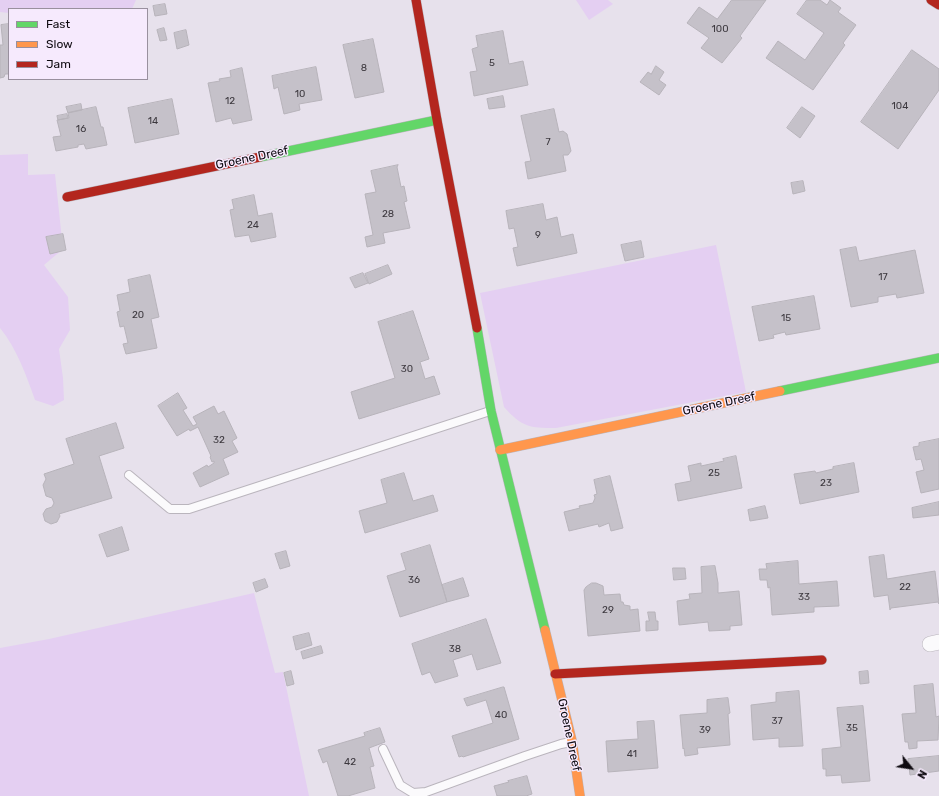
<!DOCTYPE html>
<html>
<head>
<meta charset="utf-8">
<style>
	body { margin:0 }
	#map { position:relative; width:939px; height:796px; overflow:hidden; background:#e7e1ec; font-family:Rubik,sans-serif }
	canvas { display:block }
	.legend { position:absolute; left:8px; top:8px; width:140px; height:72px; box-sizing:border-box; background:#f6eafd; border:1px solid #99909e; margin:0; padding:5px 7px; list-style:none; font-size:12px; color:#0e0a10 }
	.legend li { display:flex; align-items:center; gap:8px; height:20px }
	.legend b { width:20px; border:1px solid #99909e }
	.north { position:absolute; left:891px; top:748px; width:40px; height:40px; -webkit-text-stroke:3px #f6eafd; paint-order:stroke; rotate:120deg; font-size:11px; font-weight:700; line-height:16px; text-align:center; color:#0e0a10 }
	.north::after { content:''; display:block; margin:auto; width:14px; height:18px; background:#0e0a10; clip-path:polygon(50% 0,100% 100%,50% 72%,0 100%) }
</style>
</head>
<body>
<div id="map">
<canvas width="939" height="796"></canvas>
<ul class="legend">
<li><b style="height:5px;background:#63d668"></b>Fast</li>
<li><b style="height:5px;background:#ff974d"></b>Slow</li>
<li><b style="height:5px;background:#b3261e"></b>Jam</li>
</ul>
<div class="north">N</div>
</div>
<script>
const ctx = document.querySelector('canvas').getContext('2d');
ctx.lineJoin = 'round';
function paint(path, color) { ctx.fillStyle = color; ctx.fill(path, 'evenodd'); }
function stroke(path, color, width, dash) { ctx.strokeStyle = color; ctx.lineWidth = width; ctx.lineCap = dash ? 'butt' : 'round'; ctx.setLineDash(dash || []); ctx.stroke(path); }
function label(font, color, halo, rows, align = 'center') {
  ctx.font = font + ' Rubik,sans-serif'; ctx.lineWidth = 3; ctx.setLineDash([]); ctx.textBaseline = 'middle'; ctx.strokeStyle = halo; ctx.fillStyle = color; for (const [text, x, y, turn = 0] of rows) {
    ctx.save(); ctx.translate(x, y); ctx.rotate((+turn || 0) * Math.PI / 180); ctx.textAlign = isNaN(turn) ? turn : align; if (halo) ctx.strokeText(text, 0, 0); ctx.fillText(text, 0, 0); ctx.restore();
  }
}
paint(new Path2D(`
	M0 0H136L132 9H9V13L0 12Z
	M576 0H608L613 4 589 20Z
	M28 154V175L55 174 63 249 44 265 68 297 70 330 59 349 63 378 64 400 53 406 35 400C26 375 17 349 0 328V155Z
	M716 245 746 392 556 428C529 428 522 427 504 407L480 293Z
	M254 593 275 673 283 672 309 796H0V648L49 639Z`), '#e4cff2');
const building = new Path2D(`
	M732 0H766L740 36 742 38 722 63 701 48 709 38 687 23 699 7 717 19Z
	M807 0H820L827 5 830 0 841 8 838 12 856 25 843 43 845 45 813 90 766 58 778 41 805 60 824 33 797 14Z
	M165 4 167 14 155 16 153 6Z
	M9 24V74H5L4 77 0 78V45H3L1 25Z
	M164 28 167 40 160 41 157 30Z
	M186 30 189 45 177 49 174 33Z
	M503 31 509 64 523 61 528 85 474 96 470 72 477 71 472 49 478 47 476 36Z
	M373 39 384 92 355 98 343 45Z
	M912 50 939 69V90L898 149 861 122Z
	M656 66 664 72 659 80 666 85 659 95 640 82 648 72 651 74Z
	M316 67 322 100 299 104 300 110 284 114 278 87 274 89 272 76Z
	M242 68 252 120 233 124 231 118 216 122 208 83 220 81 219 79 231 77 230 71Z
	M503 96 505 107 489 109 487 99Z
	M172 99 179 134 135 143 128 108Z
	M81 104 82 110 68 113 66 107Z
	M96 107 101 127H103L107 145 86 149 84 144 78 145V147L56 151 53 137 61 136 57 120 69 118 68 113Z
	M802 107 815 116 800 138 787 128Z
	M554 109 559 132 563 131 567 134 571 151 568 155H563L566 171 528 179 525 162 531 161 521 116Z
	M67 114 68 118 58 120 57 116Z
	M398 165 397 167 401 187 404 186 407 201 404 202 410 228 383 233 385 243 367 247 365 237 373 235 365 194 376 192 371 171Z
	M803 181 805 191 793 194 791 183Z
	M254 195 258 216 272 213 276 237 251 242 249 235 235 237 230 210 234 209 232 200Z
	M543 204 546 220 557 217 561 237 573 234 577 253 517 266 513 248 518 247 514 228 509 229 506 211Z
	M63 234 66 250 50 254 46 237Z
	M641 241 644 257 625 261 621 245Z
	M856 247 859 261 915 250 924 293 897 298 896 294 878 297V302L851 307 840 250Z
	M388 265 392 274 369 284 365 274Z
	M363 273 368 283 355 288 350 278Z
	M150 275 159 317 151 319 157 348 126 354 123 344 128 343 124 326 120 327 117 312 120 311 117 295 130 292 128 280Z
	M814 296 820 329 786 335 785 332 773 335 774 338 759 341 752 307Z
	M413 311 429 359 420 362 425 379 434 376 440 394 359 419 351 392 395 378 378 322Z
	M178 393 187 408 183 410 193 426 197 424 193 417 214 406 218 414 224 411 237 438 232 441 238 452 223 459 229 474 200 487 193 473 207 465 208 467 214 463V461L212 462 210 457 211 456 198 427 190 431 189 429 177 436 158 406Z
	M116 423 124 448 99 456 112 498 59 514 60 516 57 522 51 524 45 521 43 514 46 509 52 507 54 503 52 498 46 496 43 485 46 479 44 474 74 464 66 439Z
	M939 439V489L921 493 916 472 924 470 921 459 916 460 913 447 919 446V443Z
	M736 456 742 488 678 501 675 484 691 481 688 466 701 463V466L724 461 723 459Z
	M854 463 859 492 800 504 794 474 815 471 816 473 833 469V467Z
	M404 473 413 501 433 495 438 511 365 533 359 511 387 503 381 480Z
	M610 476 623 528 611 531 609 523 599 527 598 524 569 531 564 512 580 508 579 506 593 503 595 498 594 495 597 494 594 480Z
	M939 502V515L913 518 912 508Z
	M765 506 768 518 750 521 748 510Z
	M122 527 129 550 107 557 99 535Z
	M430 545 447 602 400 617 387 576 406 570 401 554Z
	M286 551 290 566 280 569 275 554Z
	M884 555 887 579 935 571 939 604 938 602 891 608 890 610 888 595 874 597 869 557Z
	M798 561 799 584 837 581 839 606 814 607V612L772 615 770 587 768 588 767 580H760L759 569H767L766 564Z
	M715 566 718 583V593L739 591 742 625 730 626V630L709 631 708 622 679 625 677 601 690 599 689 594 702 593 701 567Z
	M673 568H685L686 579 674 580Z
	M463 578 469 596 447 602 442 585Z
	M265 579 268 587 256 592 253 583Z
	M592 583H596L603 586 604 595 620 594 621 602H623L624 605 630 606V610L638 609 640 631 588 636 584 590 586 587Z
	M648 612H655L656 621H658V630L646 631V621H649Z
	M486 619 501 663 477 670 472 654 453 660 458 676 435 683 430 672 422 675 412 644Z
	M309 633 312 645 296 650 293 637Z
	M321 646 323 653 303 659 301 652Z
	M291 671 294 684 287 686 284 673Z
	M868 671 869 683 860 684 859 672Z
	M933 684 936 717 939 716 938 740 917 741V748L909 749 908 742H905L902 714 916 713 914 686Z
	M503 687H504L519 739 463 757 462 756 459 757 452 736 493 723 486 700 467 706 464 699Z
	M799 691 803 746 779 747V738L753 740 751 705 776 702V693Z
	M728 698 730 713 728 714 730 745 697 748 698 754 685 756 684 748 683 749 680 715 707 713V700Z
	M863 706 870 781 842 783 841 775 826 776V769H823L822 749 841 747 837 708Z
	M654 721 658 768 608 772 606 741 638 739 637 722Z
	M380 728 385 742 369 748 374 766 370 767 375 788 348 796H338L327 761 323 763 318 750 365 736 364 733Z
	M939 756V771L910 775 908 759Z
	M527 776 532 794 526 796H497L494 786 509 782 508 781Z`);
paint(building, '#c5c1c9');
stroke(building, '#b7b3ba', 1);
const lane = new Path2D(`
	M129 475 170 509H189L490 411
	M383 749 400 785 413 793 426 792 525 756 561 744 571 742`);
const street = new Path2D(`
	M930 644 939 642`);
const fast = new Path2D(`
	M260 157 437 120
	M477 328 491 411 545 630
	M780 391 939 358`);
const slow = new Path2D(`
	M500 450 780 391
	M545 630 572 741 580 796`);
const jam = new Path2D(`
	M416 0 437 120 477 328
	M931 0 939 5
	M67 197 260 157
	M555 674 822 660`);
stroke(lane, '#bab5bd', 10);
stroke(street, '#bab5bd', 16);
stroke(fast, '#bab5bd', 10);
stroke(slow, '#bab5bd', 10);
stroke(jam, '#bab5bd', 10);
stroke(lane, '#fbfafc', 8);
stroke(street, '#fbfafc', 15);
stroke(fast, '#63d668', 9);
stroke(slow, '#ff974d', 9);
stroke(jam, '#b3261e', 9);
label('10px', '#3c383e', null, [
	["100",720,29],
	["5",492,63],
	["8",364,68],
	["10",300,94],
	["12",230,101],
	["104",900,106],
	["14",153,121],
	["16",81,129],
	["7",548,142],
	["28",388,214],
	["24",253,225],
	["9",538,235],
	["17",883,277],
	["20",138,315],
	["15",786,318],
	["30",407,369],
	["32",219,440],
	["25",714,473],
	["23",826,483],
	["36",414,580],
	["22",905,587],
	["33",804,597],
	["29",608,610],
	["38",455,649],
	["40",501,715],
	["37",777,721],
	["35",852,728],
	["39",705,730],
	["41",632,754],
	["42",350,762]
]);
label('12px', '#0e0a10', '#f6eafd', [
	["Groene Dreef",252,158,-12],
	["Groene Dreef",719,404,-12],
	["Groene Dreef",569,735,78]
]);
</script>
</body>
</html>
